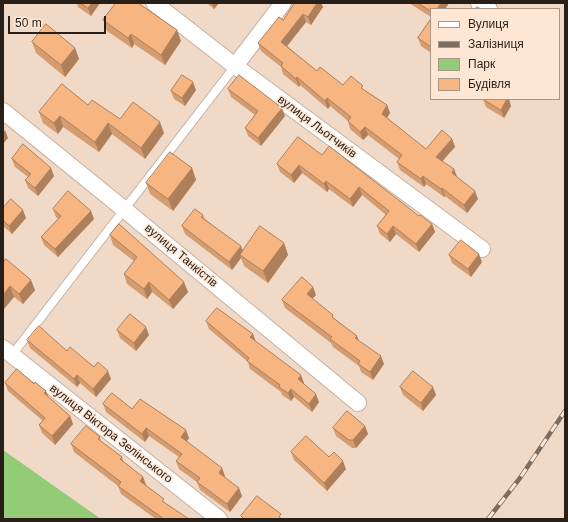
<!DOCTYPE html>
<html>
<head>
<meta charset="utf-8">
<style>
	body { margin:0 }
	#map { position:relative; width:568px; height:522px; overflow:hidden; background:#f1d9c8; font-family:Helvetica,sans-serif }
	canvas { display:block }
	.frame { position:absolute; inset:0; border:4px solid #271f18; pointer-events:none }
	.legend { position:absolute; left:430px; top:8px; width:130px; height:92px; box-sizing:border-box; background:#fee6d4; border:1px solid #a89689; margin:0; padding:5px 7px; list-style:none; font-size:12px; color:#271f18 }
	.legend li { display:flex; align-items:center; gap:8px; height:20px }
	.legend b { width:20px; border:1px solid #a89689 }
	.scale { position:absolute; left:8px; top:16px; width:98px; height:18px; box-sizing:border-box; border:2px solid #271f18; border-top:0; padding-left:5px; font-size:12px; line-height:14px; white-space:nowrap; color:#271f18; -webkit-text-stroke:3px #fee6d4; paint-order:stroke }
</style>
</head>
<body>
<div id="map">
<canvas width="568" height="522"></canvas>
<div class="frame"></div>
<ul class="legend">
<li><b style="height:5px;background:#fff"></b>Вулиця</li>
<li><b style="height:5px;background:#7b6d62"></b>Залізниця</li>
<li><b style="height:11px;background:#94cb77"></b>Парк</li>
<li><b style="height:11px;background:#f7b581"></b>Будівля</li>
</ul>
<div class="scale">50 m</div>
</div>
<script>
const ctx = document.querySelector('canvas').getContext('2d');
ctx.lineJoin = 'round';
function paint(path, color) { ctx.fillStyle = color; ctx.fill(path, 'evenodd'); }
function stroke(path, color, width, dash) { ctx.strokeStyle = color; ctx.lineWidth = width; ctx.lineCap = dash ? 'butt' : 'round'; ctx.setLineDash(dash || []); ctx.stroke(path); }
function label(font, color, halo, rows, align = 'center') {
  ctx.font = font + ' Helvetica,sans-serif'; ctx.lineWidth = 3; ctx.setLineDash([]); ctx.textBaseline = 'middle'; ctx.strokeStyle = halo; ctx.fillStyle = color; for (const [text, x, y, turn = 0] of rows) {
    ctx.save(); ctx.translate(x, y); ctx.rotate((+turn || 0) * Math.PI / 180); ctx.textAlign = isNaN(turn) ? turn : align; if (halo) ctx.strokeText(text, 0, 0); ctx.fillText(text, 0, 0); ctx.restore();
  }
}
paint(new Path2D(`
	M3 450 101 519H3Z`), '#94cb77');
const service = new Path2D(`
	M12 355 235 66`);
const minor = new Path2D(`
	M154 3 235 66 482 249
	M479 3 489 9
	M235 66 283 3
	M3 111 125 210 358 403
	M3 348 219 519`);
stroke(service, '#c6b09f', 10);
stroke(minor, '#c6b09f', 18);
stroke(service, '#fff', 8);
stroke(minor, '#fff', 16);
const rail = new Path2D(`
	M488 519 520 478 565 411`);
stroke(rail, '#7b6d62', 4.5);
stroke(rail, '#fee6d4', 3, [9]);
paint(new Path2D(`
	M77 3H100L91 16 78 7Z
	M207 3H219L214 9Z
	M295 3H321L323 7 311 25 306 22 287 46 317 71 343 85 364 90 387 105 390 113 387 118 426 149 452 139 455 147 442 161 454 169 457 177 478 199 467 213 445 196 444 197 426 184 424 187 400 170 397 162 399 159 368 135 363 140 350 129 348 121 330 106 328 109 300 85 299 87 283 74 281 67 261 51 258 43 283 20Z
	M409 3H449L445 9H431V17Z
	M431 19V53L421 46 418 38Z
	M103 20 181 41 165 65 134 44 132 48 107 31Z
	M32 42 75 48 79 59 65 77 36 53Z
	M228 89 285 116 261 146 248 136 245 128 255 115 231 97Z
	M196 90 185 106 174 99 171 91Z
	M483 99 511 106 504 118 486 107Z
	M88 105 120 119 164 133 145 159 112 134 99 152 63 127 58 134 43 123 39 112Z
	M322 155 432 224 435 232 419 252 396 234 390 242 380 234 377 226 386 215 362 195 353 207 329 189 327 192 302 173 294 183 280 172 277 164Z
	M12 159 54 176 38 196 28 188 25 180 28 177 15 167Z
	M192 168 196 180 173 211 150 194 146 183Z
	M3 208 26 218 12 234 3 226Z
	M53 209 94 219 58 257 44 245 41 237 58 219 56 217Z
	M203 215 205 219 243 251 284 243 288 255 268 283 244 266 241 258 232 270 185 234 182 226Z
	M110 235 188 292 173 309 152 292 147 299 127 284 124 274 134 261 113 245Z
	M449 255 482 262 471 277 452 263Z
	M3 263 35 290 23 304 14 297 3 310Z
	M316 295 312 299 335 319 357 336 359 341 384 364 373 380 361 372 359 366 333 347 331 343 285 308 282 300Z
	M206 321 253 334 255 341 304 383V384L319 402 312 412 294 397 291 401 282 395 281 392 250 369 248 362 209 329Z
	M117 330 149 335 136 351 120 338Z
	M27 340 67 351 94 367 111 379 96 397 80 383 77 387 30 348Z
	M5 383 34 384 46 391 48 397 70 416 73 424 55 445 42 433 39 425 43 421 8 391Z
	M400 387 436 395 423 411 403 395Z
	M103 404 132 409 189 438 187 441 225 476 224 477 242 496 230 512 200 490 197 482 179 469 176 461 179 457 149 436 145 442 106 412Z
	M365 426 368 434 356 448H352L336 436 333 428Z
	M100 437 101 442 122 457 124 462 143 477 146 485 165 503 189 519H156L121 494 118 486 74 452 71 444Z
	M291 452 329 457 346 469 327 491 294 460Z`), '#d49c6f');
paint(new Path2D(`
	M92 3H100L91 16 88 8Z
	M212 3H219L214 9Z
	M317 3H321L323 7 311 25 308 17Z
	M441 3H449L445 9H437Z
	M303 14 306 22 284 50 281 42Z
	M177 30 181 41 165 65 161 55Z
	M131 34 134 44 132 48 128 38Z
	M75 48 79 59 65 77 61 65Z
	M297 77 300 85 299 87 296 79Z
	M193 82 196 90 185 106 182 98Z
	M327 98 330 106 328 109 325 101Z
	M507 99H509L511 106 504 118 501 110Z
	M387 105 390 113 384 122 382 114Z
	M282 108 285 116 261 146 258 138Z
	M60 116 63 127 58 134 54 123Z
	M160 122 164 133 145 159 141 148Z
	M108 123 112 134 99 152 95 142Z
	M365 127 368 135 363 140 360 132Z
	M5 130 8 138 3 144V133Z
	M452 139 455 147 439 165 436 157Z
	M299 165 302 173 294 183 291 175Z
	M51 168 54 176 38 196 35 188Z
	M192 168 196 180 173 211 168 199Z
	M454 169 457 177 452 173Z
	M423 176 426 184 424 187 421 179Z
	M326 181 329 189 327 192 324 184Z
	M359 187 362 195 353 207 350 199Z
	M442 188 445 196 444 197 441 189Z
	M475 191 478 199 467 213 464 205Z
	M23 210 26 218 12 234 9 226Z
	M91 211 94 219 58 257 55 249Z
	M432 224 435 232 419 252 416 244Z
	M393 226 396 234 390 242 387 234Z
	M284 243 288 255 268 283 263 271Z
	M241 246 244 254 240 255 241 258 232 270 229 262Z
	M479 254 482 262 471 277 468 269Z
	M31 280 35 290 23 304 19 294Z
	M149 282 152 292 147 299 144 289Z
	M184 282 188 292 173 309 169 300Z
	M10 286 14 297 3 310V295Z
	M313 287 316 295 309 302 307 294Z
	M146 327 149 335 136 351 134 343Z
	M253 334 256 342 250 337Z
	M357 336 360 344 355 338Z
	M381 356 384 364 373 380 370 372Z
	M108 371 111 379 96 397 93 389Z
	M77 375 80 383 77 387 74 379Z
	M301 375 304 383 301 387 298 379Z
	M433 387 436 395 423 411 421 403Z
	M291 389 294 397 291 401 288 393Z
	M46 391 49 399 44 393Z
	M316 394 319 402 312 412 309 404Z
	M70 416 73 424 55 445 52 436Z
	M365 426 368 434 356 448 353 440Z
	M146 428 149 436 145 442 142 434Z
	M186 430 189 438 184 445 181 437Z
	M343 461 346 469 327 491 324 483Z
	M222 468 225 476 222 481 219 473Z
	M143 477 146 485 143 489 140 481Z
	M239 488 242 496 230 512 227 504Z`), '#ad7f5a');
const building = new Path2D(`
	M81 3H92L88 8Z
	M116 3H138L177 30 161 55 131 34 128 38 103 20Z
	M295 3H317L308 17 303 14 281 42 317 71 320 67 343 85 351 76 363 86 361 88 387 105 382 114 426 149 442 130 452 139 436 157 454 169 452 173 475 191 464 205 442 188 441 189 423 176 421 179 397 162 402 155 365 127 360 132 348 121 351 117 327 98 325 101 297 77 296 79 281 66 283 63 258 43 279 17 283 20Z
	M418 3H441L437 9H431V11Z
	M477 7 481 9H475Z
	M431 19V47L418 38Z
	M46 24 75 48 61 65 32 42Z
	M182 75 193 82 182 98 171 91Z
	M239 75 282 108 258 138 245 128 258 111 228 89Z
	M62 84 88 105 92 100 120 119 133 102 160 122 141 148 108 123 95 142 60 116 54 123 39 112Z
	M483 99H507L501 110Z
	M298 137 322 155 329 146 419 216 420 215 432 224 416 244 393 226 387 234 377 226 389 211 359 187 350 199 326 181 324 184 299 165 291 175 277 164Z
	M23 144 51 168 35 188 25 180 31 174 12 159Z
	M170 152 192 168 168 199 146 183Z
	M68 191 91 211 55 249 41 237 61 216 53 209Z
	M11 199 23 210 9 226 3 220V208Z
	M195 209 203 215 201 217 241 246 229 262 182 226Z
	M119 224 184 282 169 300 149 282 144 289 124 274 137 257 110 235Z
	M260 226 284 243 263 271 240 255Z
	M461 240 479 254 468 269 449 255Z
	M6 259 31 280 19 294 10 286 3 295V263Z
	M302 277 313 287 307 294 333 315 332 317 357 336 355 338 381 356 370 372 358 364 360 361 330 339 332 337 282 300Z
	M217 308 253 334 250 337 301 375 298 379 316 394 309 404 291 389 288 393 279 387 280 385 247 361 249 358 206 321Z
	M130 314 146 327 134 343 117 330Z
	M39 326 67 351 70 347 94 367 98 362 108 371 93 389 77 375 74 379 27 340Z
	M17 369 34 384 35 382 46 391 44 393 70 416 52 436 39 425 45 418 5 383Z
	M413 371 433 387 421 403 400 387Z
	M112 393 132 409 140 399 186 430 181 437 222 468 219 473 239 488 227 504 197 482 200 478 176 461 182 454 146 428 142 434 103 404Z
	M347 411 365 426 353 440H349L333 428Z
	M86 426 100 437 98 439 122 457 120 459 143 477 140 481 164 499 162 501 189 519H164L118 486 121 482 71 444Z
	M306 436 329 457 334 452 343 461 324 483 291 452Z
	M257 496 281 514 279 517 282 519H244L241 516Z`);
paint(building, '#f7b581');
stroke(building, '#ad7f5a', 1);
label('12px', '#271f18', '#fee6d4', [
	["вулиця Льотчиків",317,127,37],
	["вулиця Танкістів",181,256,40],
	["вулиця Віктора Зелінського",111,434,38]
]);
</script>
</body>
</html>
